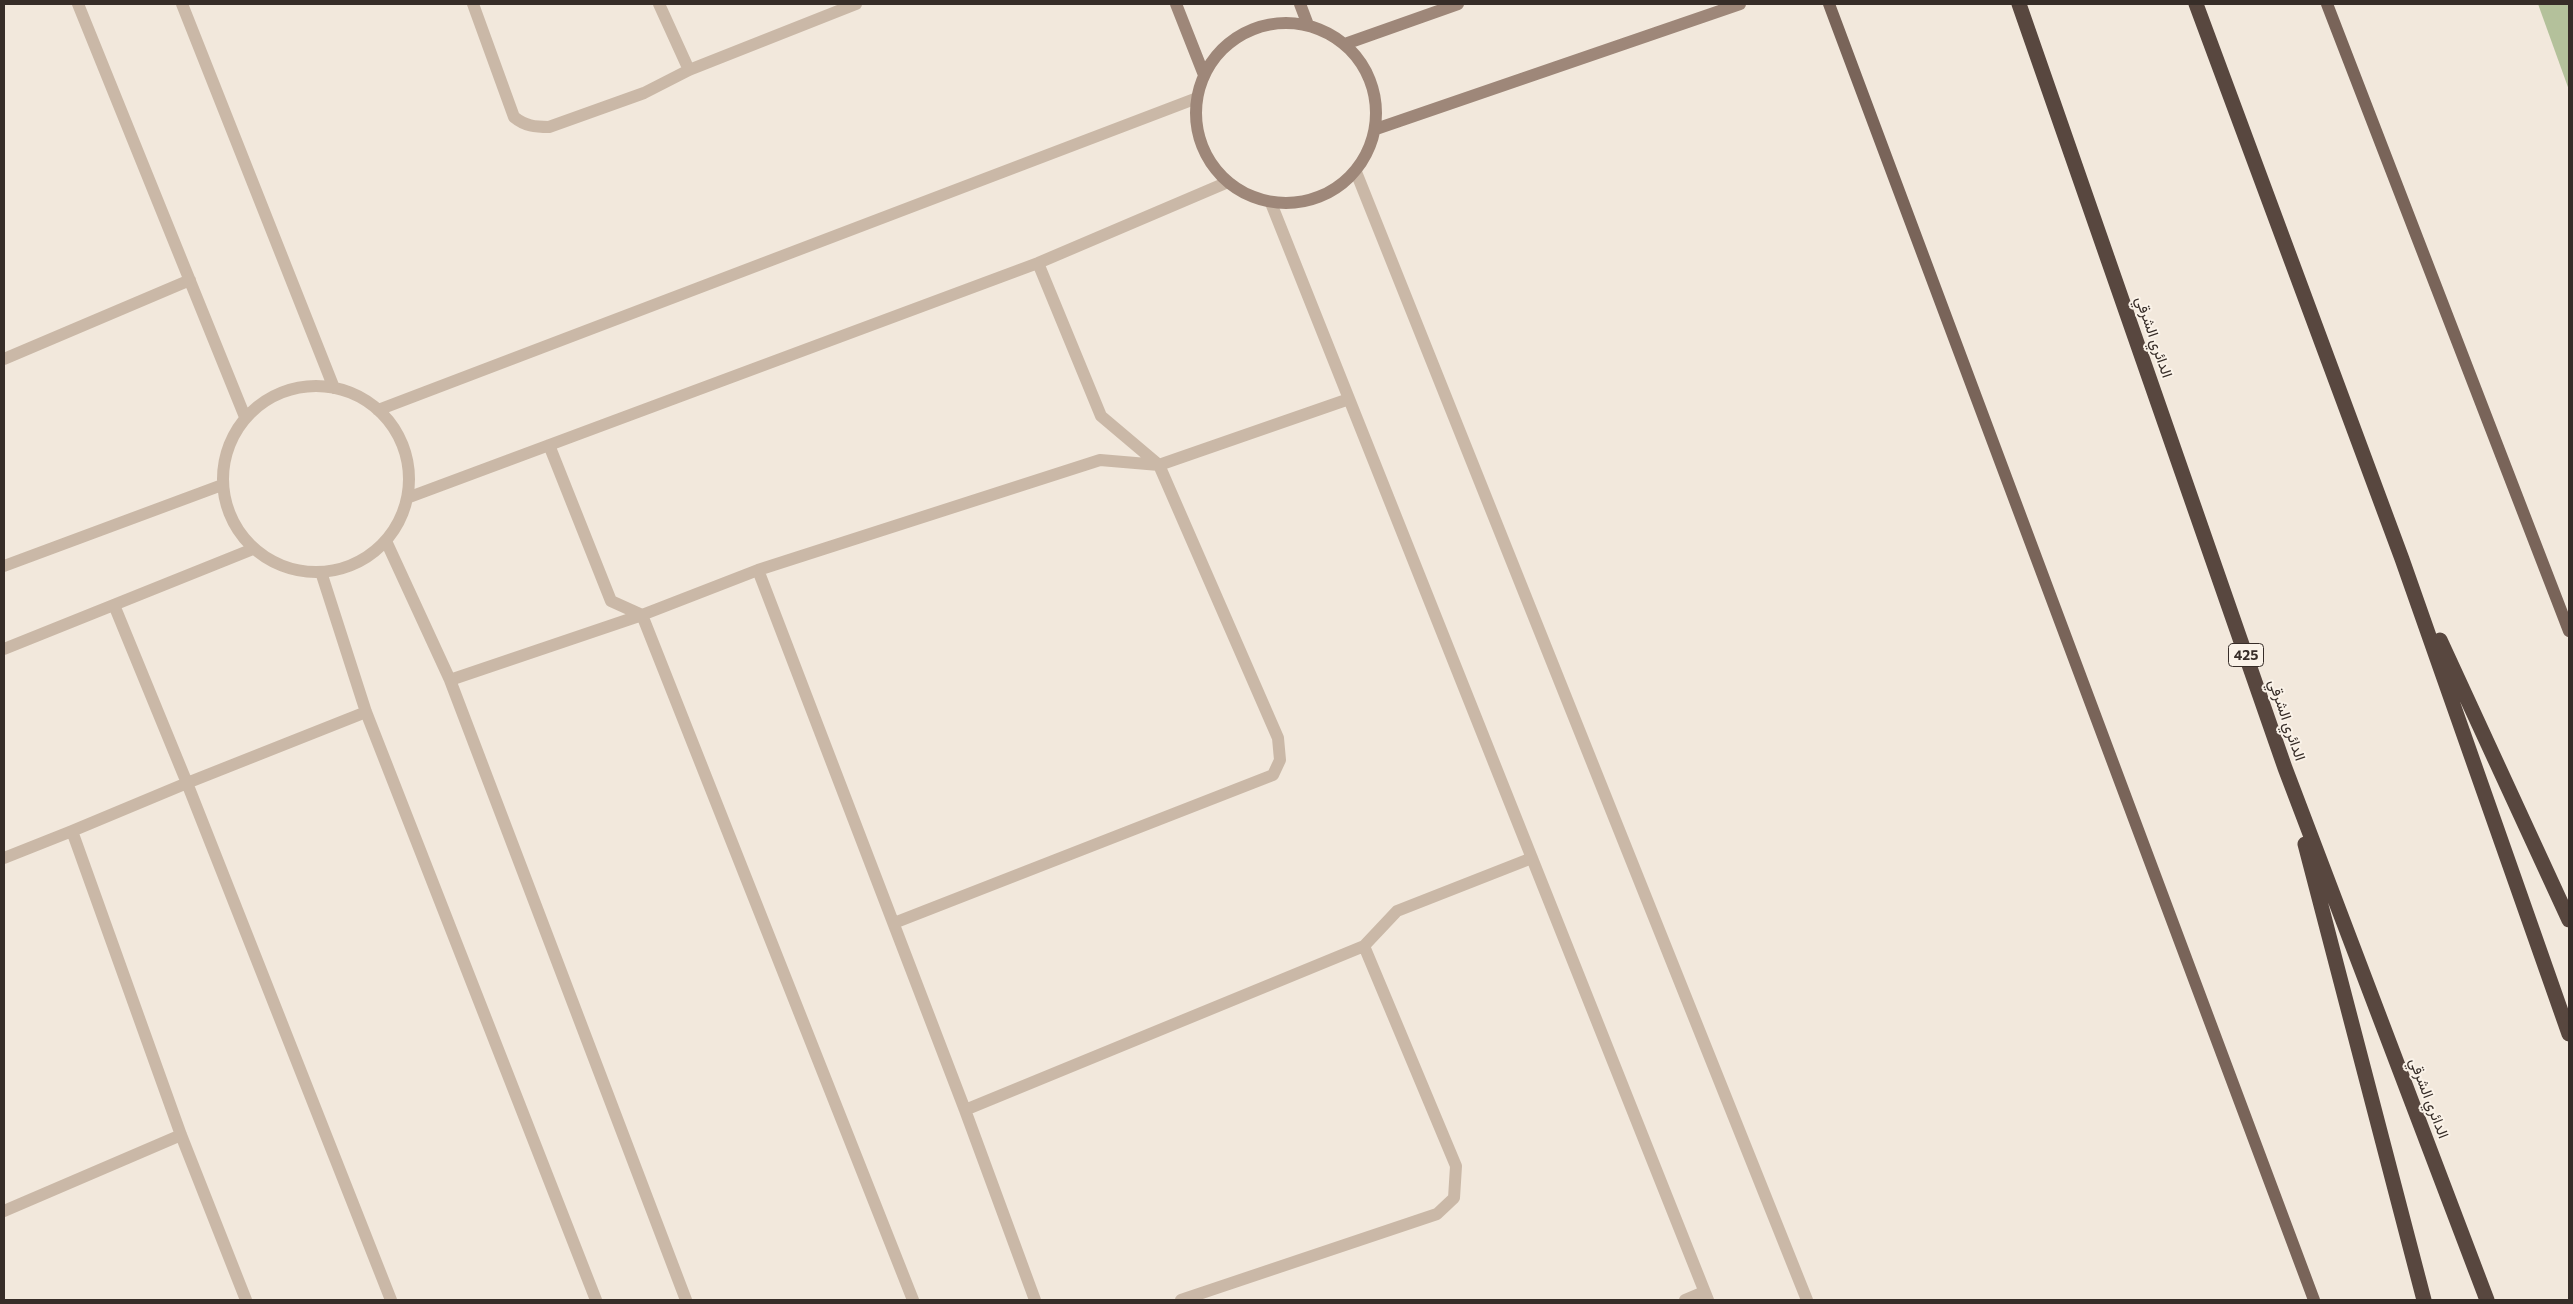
<!DOCTYPE html>
<html>
<head>
<meta charset="utf-8">
<style>
	body { margin:0 }
	#map { position:relative; width:2573px; height:1304px; overflow:hidden; background:#f2e8dc; font-family:Commissioner,sans-serif }
	canvas { display:block }
	.frame { position:absolute; inset:0; border:5px solid #372d28; pointer-events:none }
</style>
</head>
<body>
<div id="map">
<canvas width="2573" height="1304"></canvas>
<div class="frame"></div>
</div>
<script>
const ctx = document.querySelector('canvas').getContext('2d');
ctx.lineJoin = 'round';
function paint(path, color) { ctx.fillStyle = color; ctx.fill(path, 'evenodd'); }
function stroke(path, color, width, dash) { ctx.strokeStyle = color; ctx.lineWidth = width; ctx.lineCap = dash ? 'butt' : 'round'; ctx.setLineDash(dash || []); ctx.stroke(path); }
function label(font, color, halo, rows, align = 'center') {
  ctx.font = font + ' Commissioner,Vazirmatn,sans-serif'; ctx.lineWidth = 4; ctx.setLineDash([]); ctx.textBaseline = 'middle'; ctx.strokeStyle = halo; ctx.fillStyle = color; for (const [text, x, y, turn = 0] of rows) {
    ctx.save(); ctx.translate(x, y); ctx.rotate((+turn || 0) * Math.PI / 180); ctx.textAlign = isNaN(turn) ? turn : align; if (halo) ctx.strokeText(text, 0, 0); ctx.fillText(text, 0, 0); ctx.restore();
  }
}
paint(new Path2D(`
	M2538 4H2569V90Z`), '#b4c19b');
stroke(new Path2D(`
	M78 4 245 417
	M182 4 334 388
	M473 4 514 117C525 126 535 127 549 127L644 93 689 70 856 4
	M659 4 689 70
	M1356 172 1807 1300
	M1271 203 1708 1300
	M4 359 190 280
	M223 479a93 93 0 1 1 186 0a93 93 0 1 1-186 0Z
	M378 410 1197 98
	M549 445 611 601 642 615 913 1300
	M407 498 1038 263 1228 182
	M386 541 450 680 686 1300
	M4 566 222 485
	M758 570 965 1110 1035 1300
	M321 572 366 712 596 1300
	M114 605 187 783 366 712
	M4 649 253 549
	M450 680 642 615 758 570 1100 460 1159 465 1349 399
	M4 858 72 831
	M894 923 1273 775 1280 760 1278 738 1159 465 1101 416 1038 263
	M965 1110 1364 946 1397 911 1532 858
	M4 1211 181 1135
	M246 1300 181 1135 72 831 187 783 391 1300
	M1181 1300 1437 1214 1454 1198 1456 1166 1364 946
	M1685 1300 1704 1292`), '#cab8a7', 12);
stroke(new Path2D(`
	M1176 4 1204 75
	M1300 4 1308 25
	M1196 113a90 90 0 1 1 180 0a90 90 0 1 1-180 0Z
	M1345 44 1458 4
	M1376 129 1740 4`), '#9e8779', 12);
stroke(new Path2D(`
	M1829 4 2314 1300
	M2327 4 2569 631`), '#796459', 12);
stroke(new Path2D(`
	M2019 4 2285 768 2487 1300
	M2196 4 2402 559 2569 1034
	M2440 640 2569 920
	M2305 844 2424 1300`), '#58473f', 15);
for (const [x, y, w] of [
	[2246,655,35]
]) { const box = new Path2D(); box.roundRect(x - w / 2, y - 11.5, w, 23, 4); ctx.fillStyle = '#faf2e8'; ctx.fill(box); stroke(box, '#372d28', 1); }
label('bold 14px', '#372d28', null, [
	["425",2246,655]
]);
label('15px', '#372d28', '#faf2e8', [
	["الدائري الشرقي",2154,337,71],
	["الدائري الشرقي",2287,720,71],
	["الدائري الشرقي",2429,1098,69]
]);
</script>
</body>
</html>
